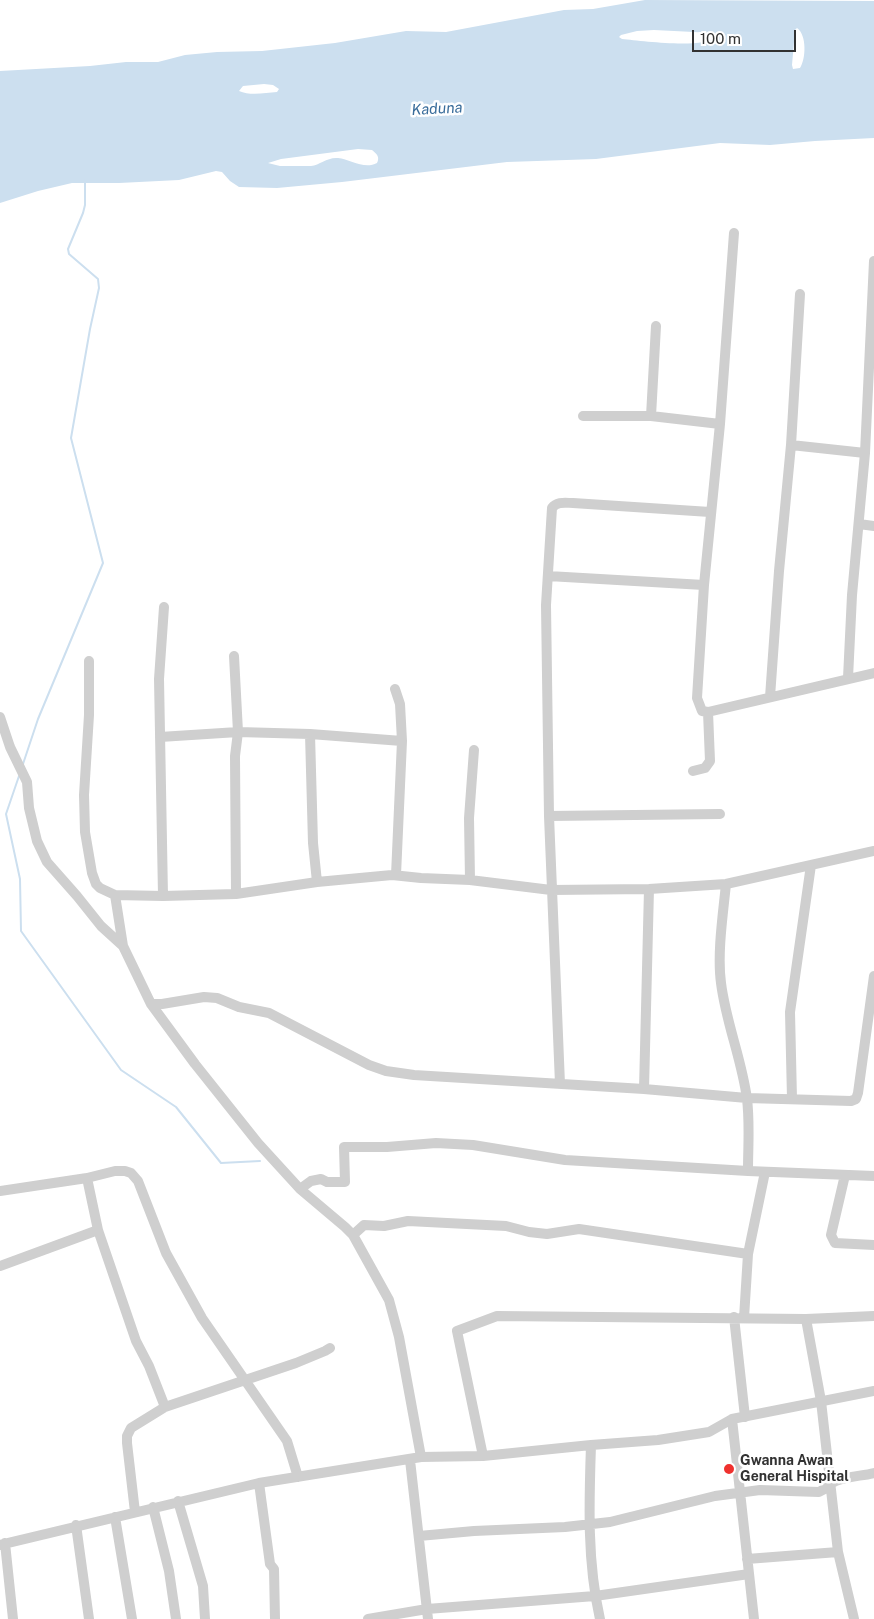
<!DOCTYPE html>
<html>
<head>
<meta charset="utf-8">
<style>
	body { margin:0 }
	#map { position:relative; width:874px; height:1619px; overflow:hidden; background:#fff; font-family:"Public Sans",sans-serif }
	canvas { display:block }
	.scale { position:absolute; left:692px; top:30px; width:104px; height:22px; box-sizing:border-box; border:2px solid #323232; border-top:0; padding-left:6px; font-size:15px; line-height:18px; white-space:nowrap; color:#323232; -webkit-text-stroke:4px #fff; paint-order:stroke }
</style>
</head>
<body>
<div id="map">
<canvas width="874" height="1619"></canvas>
<div class="scale">100 m</div>
</div>
<script>
const ctx = document.querySelector('canvas').getContext('2d');
ctx.lineJoin = 'round';
function paint(path, color) { ctx.fillStyle = color; ctx.fill(path, 'evenodd'); }
function stroke(path, color, width, dash) { ctx.strokeStyle = color; ctx.lineWidth = width; ctx.lineCap = dash ? 'butt' : 'round'; ctx.setLineDash(dash || []); ctx.stroke(path); }
function label(font, color, halo, rows, align = 'center') {
  ctx.font = font + ' "Public Sans",sans-serif'; ctx.lineWidth = 5; ctx.setLineDash([]); ctx.textBaseline = 'middle'; ctx.strokeStyle = halo; ctx.fillStyle = color; for (const [text, x, y, turn = 0] of rows) {
    ctx.save(); ctx.translate(x, y); ctx.rotate((+turn || 0) * Math.PI / 180); ctx.textAlign = isNaN(turn) ? turn : align; if (halo) ctx.strokeText(text, 0, 0); ctx.fillText(text, 0, 0); ctx.restore();
  }
}
paint(new Path2D(`
	M645 0 874 1V138L815 141 770 145 720 143 596 159 507 162 342 182 277 188 239 187 230 181 222 172 216 171 179 180 119 183H72L38 191 0 203V71L90 66 126 62H158L185 55 217 52 262 51 335 43 406 31 446 32 564 10 593 9ZM797 28C807 35 806 59 800 68L793 69 792 65 795 30ZM654 30 714 33 717 37C703 49 642 41 622 39L619 37 621 35 637 31ZM264 84 273 85 279 89 277 92C265 93 250 96 239 91L243 86ZM358 149 372 150C377 154 380 157 377 163 364 170 350 159 338 158 327 157 320 165 311 166H280L268 163 281 159Z`), '#ccdfef');
stroke(new Path2D(`
	M23 764 38 719 103 563 71 438 90 329 99 288 98 279 69 254 68 249 83 213 85 205V180
	M19 776 6 814 20 879 21 931 121 1070 176 1107 221 1163 260 1161`), '#ccdfef', 2);
stroke(new Path2D(`
	M734 233 720 424 704 585 697 698 702 711 708 712 874 673
	M583 416H651L720 424
	M651 416 656 326
	M791 445 865 453
	M859 524 874 526
	M548 576 704 585
	M234 656 238 732 235 756 236 894
	M89 661V715L84 795 85 832 92 873 96 884 100 888 115 895 123 946 151 1004 195 1064 258 1143 300 1189 345 1227 353 1235 389 1300 399 1337 421 1457
	M848 678 852 595 865 453 874 261
	M395 689 400 704 402 741 396 875
	M770 697 779 571 791 445 800 294
	M0 717 10 747 27 782 29 808 37 841 47 862 77 896 101 926 123 946
	M310 734 313 843 317 882
	M160 737 238 732 310 734 402 741
	M693 771 705 768 710 761 708 712
	M549 816 720 814
	M470 880 469 818 474 750
	M726 884C723 914 717 954 721 983 726 1023 742 1060 747 1099 750 1123 748 1147 748 1171
	M115 895 163 896 236 894 317 882 392 875 421 878 470 880 551 890 649 889 726 884 874 851
	M163 896 159 679 164 607
	M151 1004H162L204 997 217 998 239 1007 269 1013 369 1065 386 1071 414 1075 644 1089 747 1098 851 1101 856 1099 858 1093 874 976
	M560 1084 549 816 546 605 552 508C557 501 566 503 573 503L710 512
	M644 1089 649 889
	M792 1099 790 1012 811 865
	M845 1175 831 1235 835 1243 874 1245
	M87 1178 98 1230 136 1341 149 1366 165 1407
	M300 1189 311 1181 321 1179 327 1182H345L344 1147H387L436 1143 473 1145 565 1160 748 1171 874 1176
	M0 1191 87 1178 115 1171H125L131 1173 138 1181 166 1253 202 1318 287 1441 298 1477
	M353 1235 364 1225 384 1226 408 1221 506 1226 529 1232 547 1234 579 1229 748 1254
	M0 1266 98 1230
	M734 1317 745 1417
	M744 1318 748 1254 765 1172
	M806 1319 821 1401 838 1552 854 1619
	M732 1419 754 1619
	M591 1445C589 1503 587 1562 600 1619
	M483 1456 457 1331 497 1316 806 1319 874 1316
	M410 1460 428 1619
	M259 1483 270 1564 274 1569 275 1619
	M178 1501 203 1586 205 1619
	M153 1507 169 1571 176 1619
	M135 1512 127 1443V1436L131 1428 165 1407 296 1363 325 1351 330 1348
	M115 1517 132 1619
	M76 1525 89 1619
	M419 1536 474 1531 565 1527 610 1522 715 1496 760 1490 819 1492C826 1489 829 1484 836 1481 848 1476 862 1476 874 1473
	M5 1543 13 1619
	M0 1545 259 1483 421 1457 483 1456 591 1445 658 1440 709 1432 732 1419 874 1391
	M747 1559 838 1552
	M368 1619 427 1609 595 1596 749 1574`), '#cfcfcf', 10);
for (const [x, y, r, color] of [
	[729,1469,6,"#ef312e"]
]) { const dot = new Path2D(); dot.arc(x, y, r, 0, 2 * Math.PI); ctx.fillStyle = color; ctx.fill(dot); stroke(dot, '#fff', 2); }
label('bold 14px', '#323232', '#fff', [
	["Gwanna Awan",740,1461],
	["General Hispital",740,1477]
], 'left');
label('italic 15px', '#3a6d9b', '#fff', [
	["Kaduna",437,109,-3]
]);
</script>
</body>
</html>
